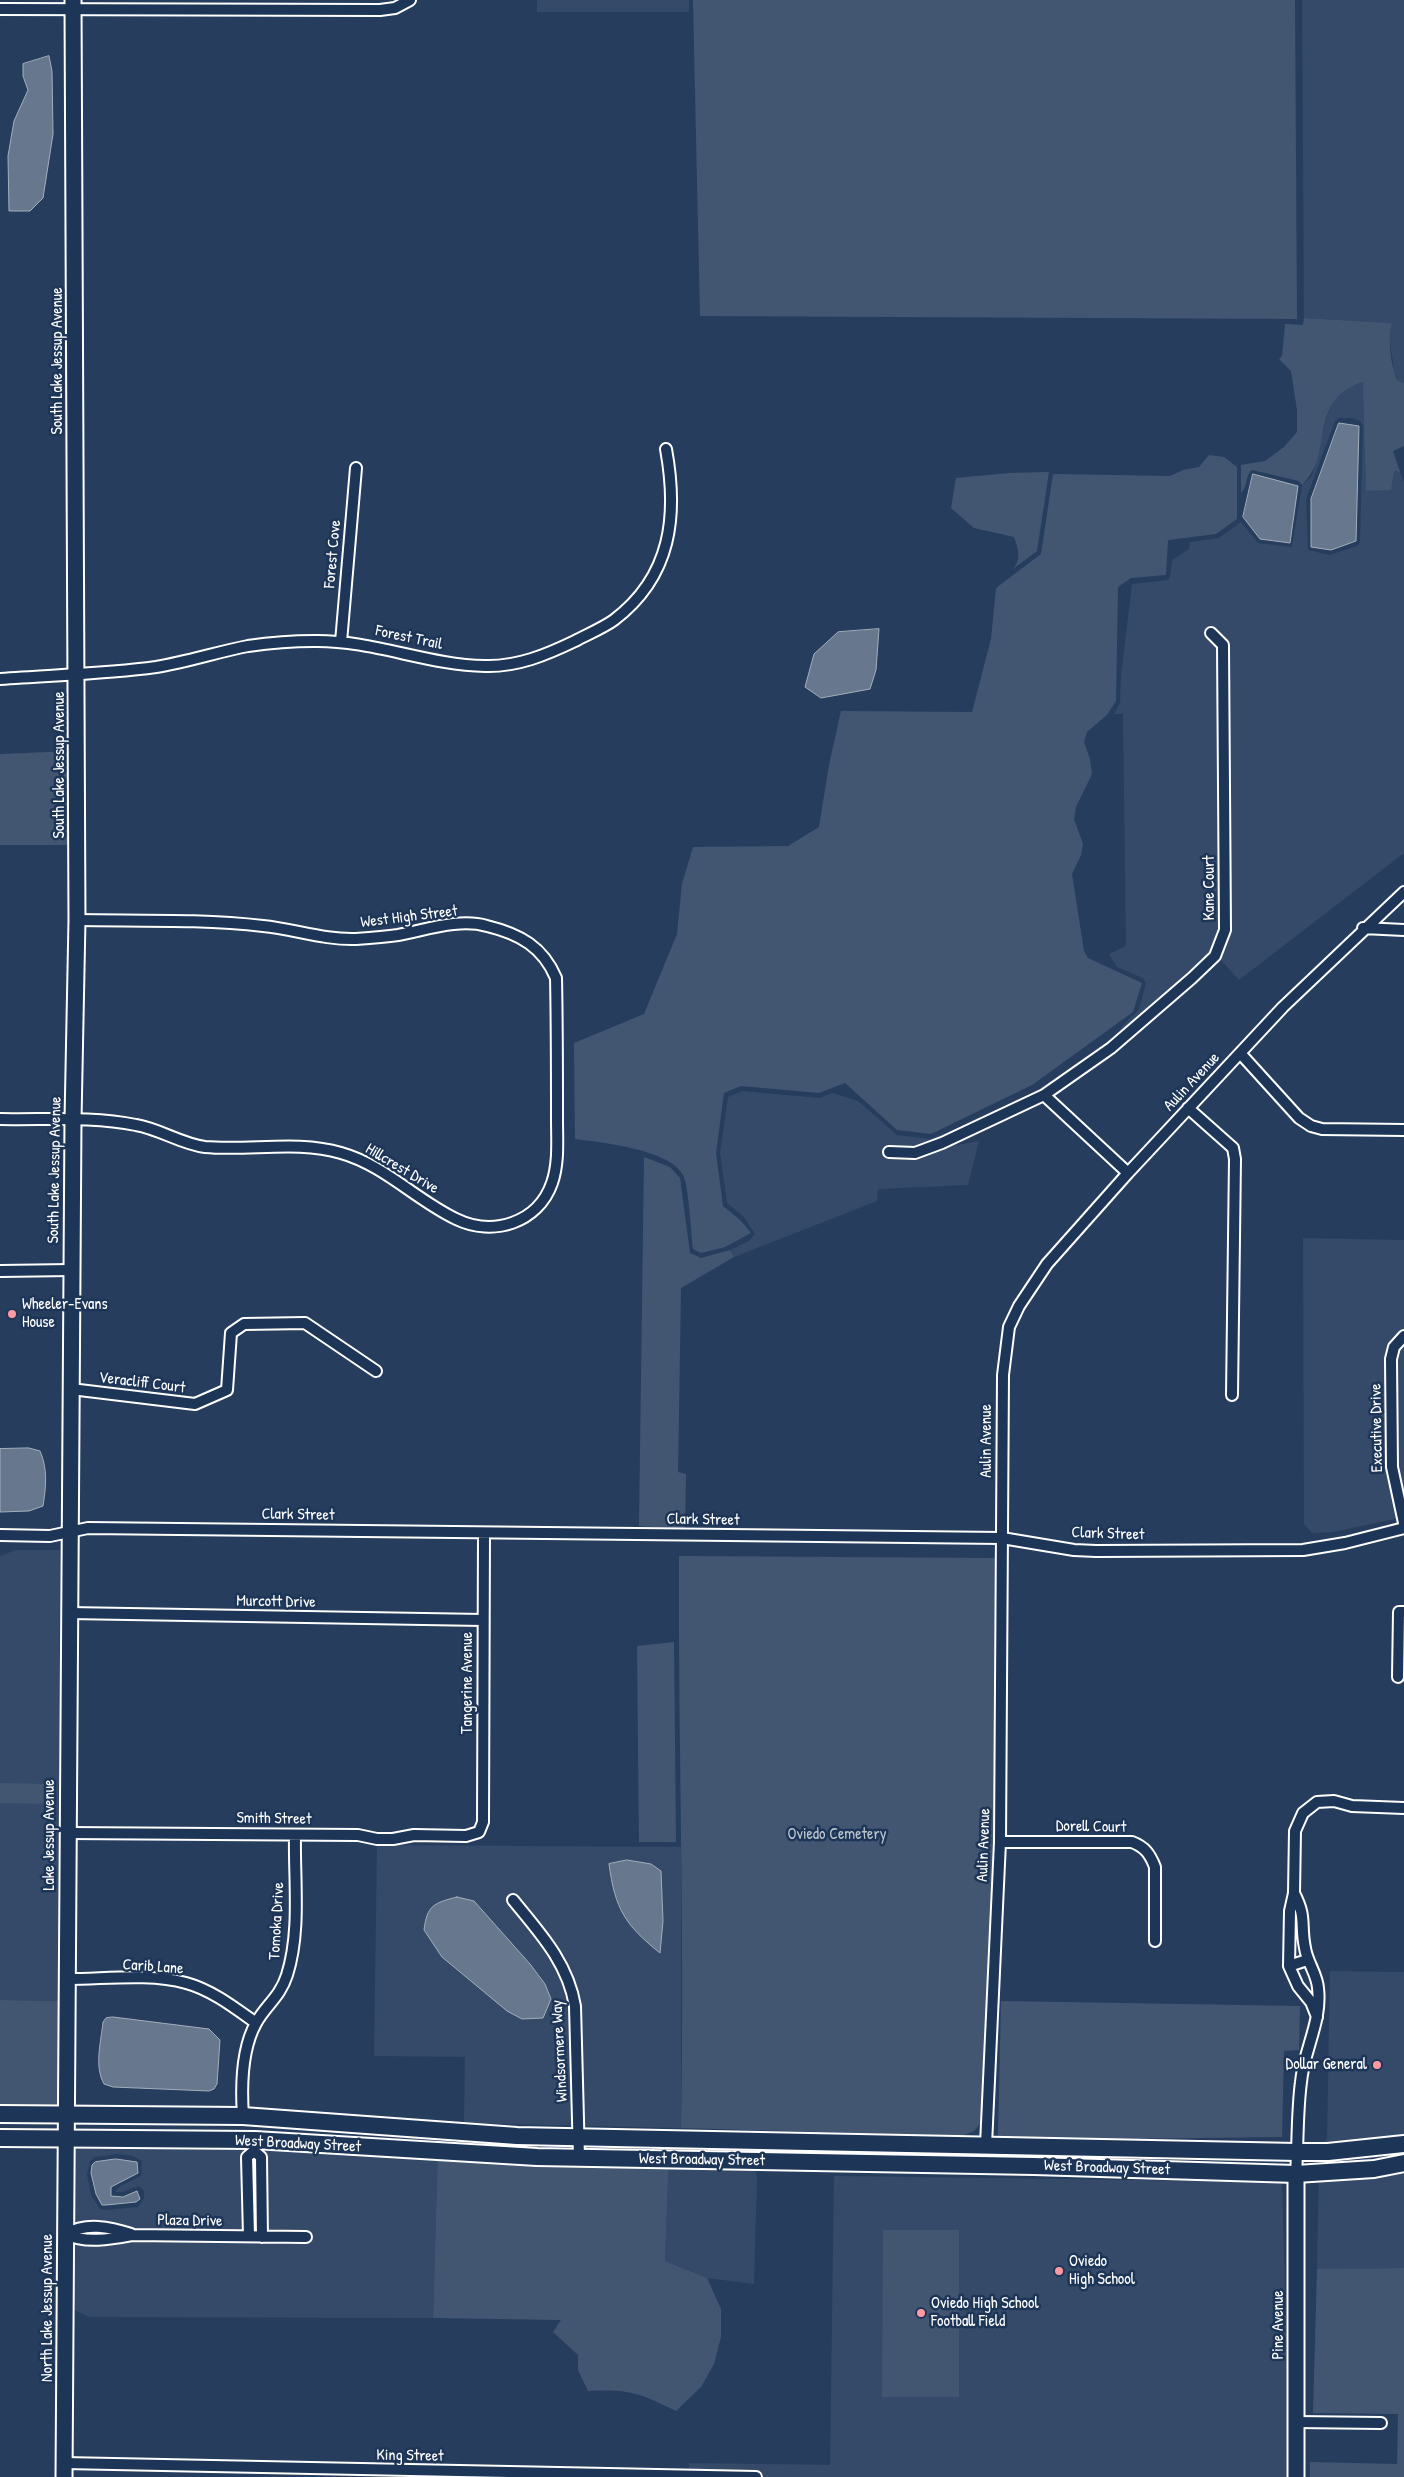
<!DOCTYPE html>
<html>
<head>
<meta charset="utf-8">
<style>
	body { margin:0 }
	canvas { display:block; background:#263d5e }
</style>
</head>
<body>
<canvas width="1404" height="2477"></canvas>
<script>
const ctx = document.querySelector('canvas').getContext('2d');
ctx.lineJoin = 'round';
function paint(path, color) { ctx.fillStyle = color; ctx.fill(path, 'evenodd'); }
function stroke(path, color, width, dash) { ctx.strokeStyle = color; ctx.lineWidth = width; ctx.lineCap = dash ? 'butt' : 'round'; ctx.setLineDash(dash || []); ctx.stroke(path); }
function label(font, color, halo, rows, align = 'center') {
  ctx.font = font + ' "Patrick Hand",sans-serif'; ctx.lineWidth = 5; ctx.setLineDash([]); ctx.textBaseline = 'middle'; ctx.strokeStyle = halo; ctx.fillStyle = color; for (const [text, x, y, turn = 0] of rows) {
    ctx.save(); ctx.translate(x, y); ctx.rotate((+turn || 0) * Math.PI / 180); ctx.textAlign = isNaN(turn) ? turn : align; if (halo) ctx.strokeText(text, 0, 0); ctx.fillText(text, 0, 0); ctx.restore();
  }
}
paint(new Path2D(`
	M537 0H689V12H537Z
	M1302 0H1404V383L1397 380 1393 370V361L1388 333 1391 323 1304 318Z
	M1364 382 1366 491 1394 471 1400 472 1404 482V853L1239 980 1221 960 1230 929 1228 645 1210 625 1204 634 1218 648 1220 928 1211 952 1120 1032 1123 1025 1139 1010 1146 983 1143 978 1117 967 1109 954 1126 946 1123 714H1114L1120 703 1121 676 1132 584 1168 580 1170 577 1172 560 1189 549 1190 542 1219 538 1241 522 1258 543 1292 547 1302 485 1312 476 1328 413 1336 396 1351 386ZM1339 418H1352L1360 421 1363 426 1360 543 1357 546 1330 555 1308 550 1306 499 1335 421Z
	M742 1091 819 1098 832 1093 858 1101 897 1135 930 1139 940 1135V1137L914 1147 884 1146V1157L916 1158 946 1147 979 1141 968 1185 878 1189 877 1201 734 1257 730 1250 749 1241 755 1234 744 1217 727 1203 720 1153 728 1097Z
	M1303 1238 1404 1240V1517L1333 1532 1312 1533 1304 1524Z
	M16 1550H60L58 2001 0 2000V1556Z
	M377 1845 681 1847V2128L464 2123 465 2057 374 2056Z
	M1330 1971 1404 1972V2145L1302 2153 1303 2142H1323L1327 2139Z
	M71 2145 243 2146 244 2230 132 2229 111 2222H77L71 2224ZM116 2154 133 2156 142 2161 141 2176 120 2186 115 2192H122L139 2186 144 2191V2198L138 2207 106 2210 100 2209 91 2195 87 2175 90 2161 95 2157Z
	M260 2146 438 2147 433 2318 90 2317 70 2308 71 2243 76 2245 113 2244 135 2241 311 2243V2231H267L265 2155Z
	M669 2151 753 2153 757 2178 754 2284 707 2278 665 2261Z
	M1404 2157V2268L1317 2269 1319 2165Z
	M834 2176 1282 2182 1287 2361 1286 2477H689V2463L830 2465Z`), '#344a68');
paint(new Path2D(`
	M693 0H1295L1297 319 700 316Z
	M1304 318 1392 323C1387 336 1391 367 1397 380L1404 383V446L1393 451 1400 472 1394 471 1391 490 1366 491 1363 382C1306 400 1336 452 1302 485L1299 481 1252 470C1245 475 1248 487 1241 493V465L1265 461 1284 447 1297 432V410L1291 371 1279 359 1282 356 1285 324 1303 325Z
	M1209 455 1224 457 1237 467V519L1216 534 1168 540 1166 575 1131 578 1118 587 1116 701 1107 715 1087 732 1084 742 1090 759 1092 774 1076 807 1074 819 1083 844 1081 855 1072 874 1084 951 1088 958 1142 983 1133 1012 1032 1085 931 1134 897 1130 845 1083 819 1093 741 1086 724 1093 716 1153 723 1206 740 1220 751 1233 725 1247 701 1253 693 1249C691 1231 689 1191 684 1177 674 1150 600 1142 575 1139L574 1043 644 1014 677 934 682 884 693 847 788 846 819 827 829 765 841 711 972 712 991 639 996 588 1041 554 1053 474 1170 476 1183 470 1199 467Z
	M1049 472 1037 551 1013 569C1022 559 1018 548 1014 537L974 528 951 508 956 478 1009 473Z
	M72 751V845H0V754Z
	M644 1157 670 1167 680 1178 690 1253 701 1258 730 1250 734 1257 681 1288 678 1472 686 1474 685 1529 639 1526Z
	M679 1556 996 1558 994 1848 983 2120 974 2131 962 2136 681 2128C685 1938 678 1747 679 1556Z
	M674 1642 676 1842H639L637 1646Z
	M0 1783 49 1784 48 1804 0 1803Z
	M0 2000 58 2001 59 2106 0 2105Z
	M1001 2001 1300 2006 1299 2050 1284 2051 1282 2137 1025 2140 998 2136Z
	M438 2147 669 2151 665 2261 707 2278 721 2309V2337L714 2364 701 2387 676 2411C639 2393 630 2389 588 2391L578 2370V2355L553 2332 561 2320 433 2318Z
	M883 2230H959V2397H882Z
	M1404 2268V2477H1310V2462L1397 2464 1398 2414 1313 2413 1317 2269Z`), '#425672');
const water = new Path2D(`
	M49 56 52 71 53 134 43 198 30 211H9L8 156 14 121 28 90 23 76V64Z
	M1339 423 1359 426 1356 541 1331 550 1311 547V499Z
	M1253 474 1298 486 1290 543 1260 539 1243 517Z
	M879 629 876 670 870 689 821 698 805 687 814 654 838 632Z
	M29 1448 40 1451C48 1469 46 1487 43 1506L29 1511 0 1512V1449Z
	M627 1860 651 1864 661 1871 663 1921 660 1953C625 1925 615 1909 609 1864Z
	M457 1897 474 1901 530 1964 545 1984 551 1999 543 2018 522 2019 507 2011 442 1957 424 1930C427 1905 434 1903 457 1897Z
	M113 2017 209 2029 220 2040 217 2084 214 2089 209 2091 113 2087 104 2084C94 2066 101 2042 103 2022L106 2018Z
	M116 2159 137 2162 138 2173 111 2187V2196L123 2197 137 2191 140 2199 136 2202 106 2205H102L96 2194 91 2173 92 2165 95 2162Z`);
paint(water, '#67788e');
stroke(water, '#a4aebb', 1);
const street = new Path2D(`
	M0 9 380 10 395 8 410 0
	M341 642 356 468
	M0 679C52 675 105 674 156 667 187 662 217 652 248 646 269 643 293 641 314 641 373 640 427 665 485 666 517 667 546 655 575 641 588 634 603 628 614 620 672 576 678 515 666 449
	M1363 928 1404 930
	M1240 1053 1299 1118 1311 1126 1322 1129 1404 1130
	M1044 1095 1128 1173
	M1188 1108 1233 1148 1235 1159 1232 1395
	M0 1119C45 1120 92 1116 136 1125 160 1129 181 1144 205 1147 250 1151 298 1140 341 1153 384 1165 416 1200 456 1219 493 1237 538 1223 552 1183 559 1163 557 1140 557 1119 557 1072 557 1025 556 978 543 947 520 934 487 926 459 918 426 930 398 935 384 937 370 938 356 939 324 940 294 929 263 926 202 919 139 921 77 920
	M889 1152 915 1153 942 1143 1044 1095 1111 1048 1192 978 1215 956 1225 930 1223 645 1211 633
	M0 1271 71 1270
	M1404 1336 1394 1347 1391 1359 1392 1467 1404 1523
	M71 1389 195 1404 227 1390 231 1333 244 1324 305 1323 376 1371
	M0 1535 50 1536 88 1528 1002 1538 1074 1550 1096 1551 1303 1550 1345 1543 1404 1528
	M69 1613 483 1620
	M1398 1677 1399 1612H1404
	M68 1833 358 1835 377 1839H393L414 1835 466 1836 479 1832 483 1822 484 1533
	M1000 1842H1132C1145 1847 1150 1854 1155 1867V1941
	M1294 1893C1307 1918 1300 1924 1305 1948 1307 1962 1317 1974 1318 1988 1322 2022 1304 2049 1301 2082 1297 2112 1298 2143 1296 2174
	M513 1900C540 1933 568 1963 575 2006L579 2158
	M1289 1966 1307 1960
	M68 1979C106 1979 149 1973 186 1983 212 1990 235 2008 256 2023
	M1317 2017 1311 2002 1298 1986 1289 1966 1290 1911 1294 1893 1295 1831 1303 1813 1317 1802 1334 1801 1352 1806 1404 1808
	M243 2116C241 2087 241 2050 256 2023 266 2005 280 1997 287 1975 301 1931 294 1880 295 1835
	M986 2145 1000 1842 1003 1375 1009 1327 1019 1306 1047 1264 1128 1173 1283 1007 1404 892
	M254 2151 261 2157 262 2237
	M66 2234C85 2244 111 2239 132 2235L306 2237
	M66 2234C86 2222 110 2227 131 2234
	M249 2236 247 2157 254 2151 255 2140
	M1296 2422 1381 2423
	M64 2463 756 2477`);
const secondary = new Path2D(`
	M64 2477 73 1120 77 920 73 0
	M1296 2477V2174`);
const primary = new Path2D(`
	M0 2114 243 2116 517 2136 1297 2152H1328L1404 2144
	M0 2138 255 2140 537 2157 1034 2166 1296 2174 1374 2169 1404 2163`);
stroke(street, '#fff', 14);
stroke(secondary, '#fff', 19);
stroke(primary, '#fff', 20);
stroke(street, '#1d3557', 10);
stroke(secondary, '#1d3557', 15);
stroke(primary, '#1d3557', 16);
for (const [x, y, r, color] of [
	[12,1314,5,"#ff9aa2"],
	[1377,2065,5,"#ff9aa2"],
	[1059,2271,5,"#ff9aa2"],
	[921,2313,5,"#ff9aa2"]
]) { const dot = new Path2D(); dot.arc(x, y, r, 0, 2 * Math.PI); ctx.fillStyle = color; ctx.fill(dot); stroke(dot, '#1d3557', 2); }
label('16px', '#fff', '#1d3557', [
	["South Lake Jessup Avenue",58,361,-90],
	["Forest Cove",333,554,-85],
	["Forest Trail",409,638,12],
	["South Lake Jessup Avenue",60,765,-90],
	["Kane Court",1210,888,-90],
	["West High Street",409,917,-7],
	["Aulin Avenue",1192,1082,-47],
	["Hillcrest Drive",402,1169,31],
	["South Lake Jessup Avenue",55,1170,-89],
	["Veracliff Court",142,1383,7],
	["Executive Drive",1377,1428,-91],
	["Aulin Avenue",987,1441,-90],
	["Clark Street",298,1515,1],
	["Clark Street",703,1520,1],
	["Clark Street",1108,1534,2],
	["Murcott Drive",276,1602,1],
	["Tangerine Avenue",468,1683,-90],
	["Smith Street",274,1819,1],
	["Dorell Court",1091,1827,1],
	["Lake Jessup Avenue",50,1835,-90],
	["Aulin Avenue",984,1845,-88],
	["Tomoka Drive",277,1921,-87],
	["Carib Lane",153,1967,4],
	["Windsormere Way",560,2051,-93],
	["West Broadway Street",298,2144,3],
	["West Broadway Street",702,2160,1],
	["West Broadway Street",1107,2168,2],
	["Plaza Drive",190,2221,1],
	["North Lake Jessup Avenue",48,2308,-90],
	["Pine Avenue",1279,2325,-90],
	["King Street",410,2456,1]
]);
label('16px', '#fff', '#1d3557', [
	["Wheeler-Evans",22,1305],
	["House",22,1323],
	["Dollar General",1367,2065,"right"],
	["Oviedo",1069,2262],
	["High School",1069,2280],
	["Oviedo High School",931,2304],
	["Football Field",931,2322]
], 'left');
label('16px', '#bdc4ce', '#1d3557', [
	["Oviedo Cemetery",837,1835]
]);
</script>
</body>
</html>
